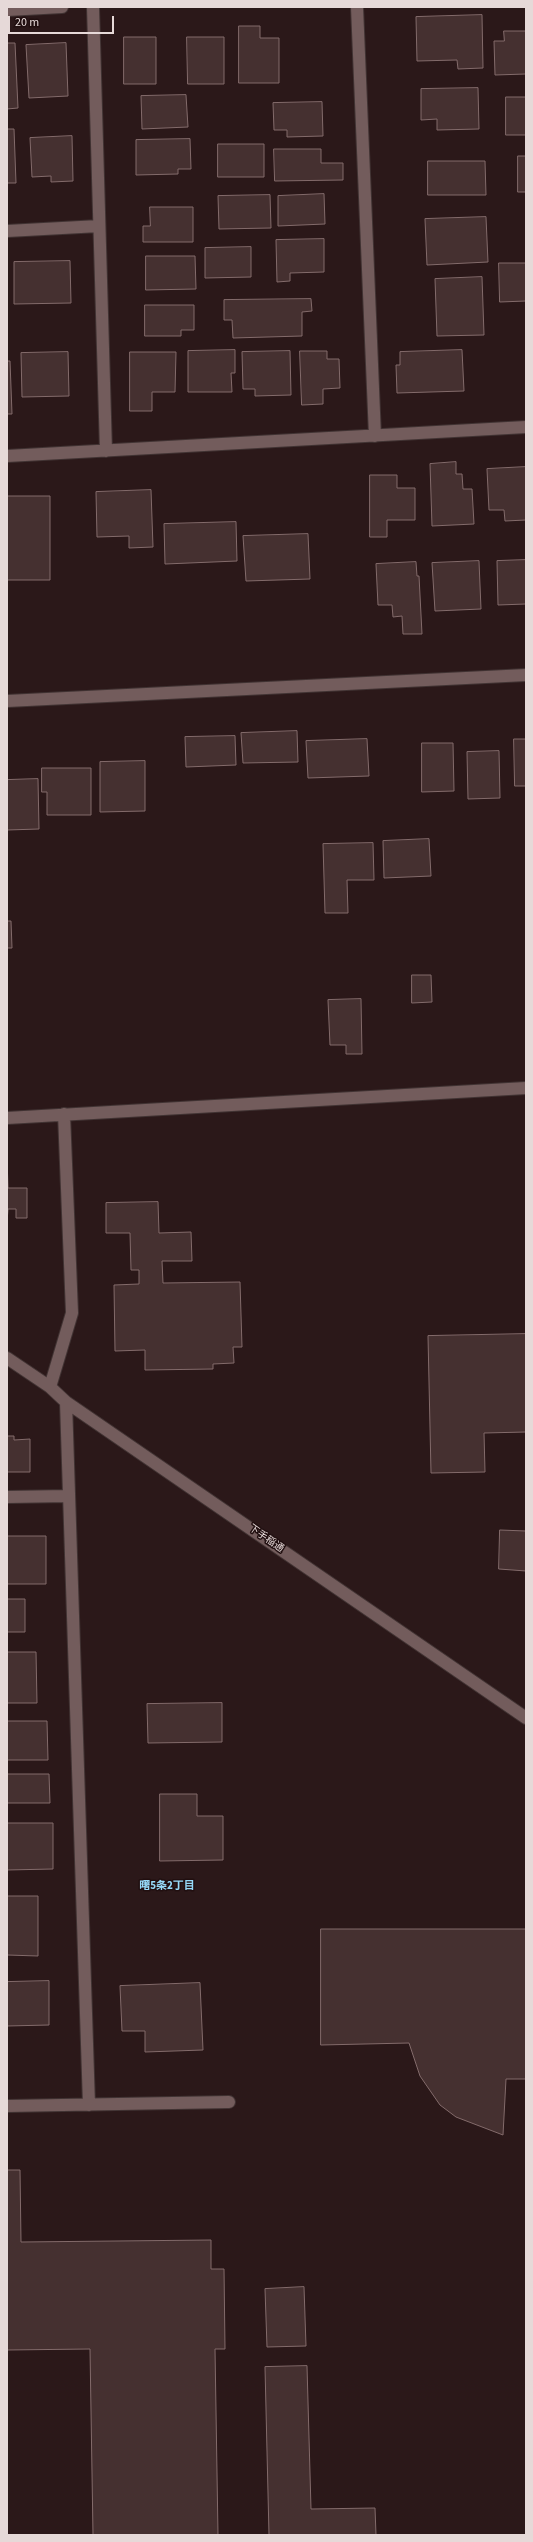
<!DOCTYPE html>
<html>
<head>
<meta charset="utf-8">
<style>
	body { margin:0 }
	#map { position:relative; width:533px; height:2542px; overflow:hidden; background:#2b1819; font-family:"Source Sans 3",sans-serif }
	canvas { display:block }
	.frame { position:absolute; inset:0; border:8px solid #e6d9d8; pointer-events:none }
	.scale { position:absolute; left:8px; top:16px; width:106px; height:18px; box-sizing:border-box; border:2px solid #e6d9d8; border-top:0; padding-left:5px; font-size:12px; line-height:14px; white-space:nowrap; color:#e6d9d8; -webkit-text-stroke:3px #210f10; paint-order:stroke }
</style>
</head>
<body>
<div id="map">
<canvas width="533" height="2542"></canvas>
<div class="frame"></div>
<div class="scale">20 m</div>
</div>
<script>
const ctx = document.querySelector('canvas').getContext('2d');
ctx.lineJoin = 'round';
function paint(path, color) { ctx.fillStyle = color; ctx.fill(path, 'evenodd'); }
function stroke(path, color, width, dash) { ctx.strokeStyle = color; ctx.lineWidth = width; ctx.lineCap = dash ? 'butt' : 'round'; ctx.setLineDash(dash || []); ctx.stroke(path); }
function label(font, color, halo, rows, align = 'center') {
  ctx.font = font + ' "Source Sans 3","Noto Sans JP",sans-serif'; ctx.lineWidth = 3; ctx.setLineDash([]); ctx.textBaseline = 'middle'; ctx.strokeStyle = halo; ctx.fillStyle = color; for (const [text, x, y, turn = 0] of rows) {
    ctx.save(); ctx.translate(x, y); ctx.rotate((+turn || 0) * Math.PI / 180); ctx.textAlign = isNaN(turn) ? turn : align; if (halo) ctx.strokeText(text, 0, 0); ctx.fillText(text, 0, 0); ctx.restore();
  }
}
const building = new Path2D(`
	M482 15 483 68 458 69 457 60 417 61 416 17Z
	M239 26H260V38H279V83H239Z
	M504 31H526V74L495 75 494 41H504Z
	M124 37H156V84H124Z
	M187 37H224V84H188Z
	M7 43H15L18 108 7 109Z
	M66 43 68 96 29 98 26 45Z
	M478 88 479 129 437 130V119L421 120V89Z
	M186 95 188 127 142 129 141 96Z
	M506 97H526V135H506Z
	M322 102 323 136 287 137V130H274L273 103Z
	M7 129H14L16 183H7Z
	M72 136 73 181 51 182V176L32 177 30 138Z
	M190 139 191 169H178V174L136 175V140Z
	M218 144H264V177H218Z
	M274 149H321V163H343V180L275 181Z
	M518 156H526V192H518Z
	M428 161H485L486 195H428Z
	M324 194 325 224 278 226V196Z
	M270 195 271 228 219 229 218 196Z
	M150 207H193V242H143V226H150Z
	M486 217 488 262 427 265 425 219Z
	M324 239V272L290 273V281L277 282 276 240Z
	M251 247V277L205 278V248Z
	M146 256H195L196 289 146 290Z
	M70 261 71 303 14 304V262Z
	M499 263H526V301L500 302Z
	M482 277 484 335 437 336 435 279Z
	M311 299 312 311 302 312V336L233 338 232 320H224V300Z
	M145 305H194V330H181V336H145Z
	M235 350V373H231L232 392H188V351Z
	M462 350 464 391 397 393 396 365H400V352Z
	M290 351 291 395 255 396V389H243L242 352Z
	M300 351H327V359H339L340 388 323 389V404L302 405Z
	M68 352 69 396 22 397 21 353Z
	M130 352H176L175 392H152V411H130Z
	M7 361H10L12 414H7Z
	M456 462V474H462L463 489H472L474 524 432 526 430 464Z
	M526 467V520L505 521 504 510H489L487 469Z
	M370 475H397V488H415V520H387V537H370Z
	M151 490 153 547 129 548V536L97 537 96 492Z
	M7 496H50V580H7Z
	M236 522 237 561 165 564 164 524Z
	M308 534 310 579 246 581 243 536Z
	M526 560V604L498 605 497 561Z
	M479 561 481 609 435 611 432 563Z
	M416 562 417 576H419L422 634H403L402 616 393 617 392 605H378L376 564Z
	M297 731 298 762 243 763 241 733Z
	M235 736 236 765 186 767 185 737Z
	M367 739 369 776 308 778 306 741Z
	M514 739H526V786H515Z
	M422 743H453L454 791 422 792Z
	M499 751 500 798 468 799 467 752Z
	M145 761V811L100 812V762Z
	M42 768H91V815H47V792H42Z
	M38 779 39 829 7 830V780Z
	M429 839 431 876 384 878 383 841Z
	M373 843 374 880H347L348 913H325L323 844Z
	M7 921H11L12 948H7Z
	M412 975H431L432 1002 412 1003Z
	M361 999 362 1054H346V1045H330L328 1000Z
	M7 1158 8 1188H27V1218H16V1209H8L7 1222Z
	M158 1202 159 1233 191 1232 192 1261H162L163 1283 240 1282 242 1347H233L234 1363 213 1364V1369L145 1370V1350L115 1351 114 1285 139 1284V1270H131L130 1233H106V1203Z
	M526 1334V1432L484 1433 485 1472 431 1473 428 1336Z
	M7 1436H14V1440L30 1439V1472H7Z
	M500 1530 526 1531V1571L499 1569Z
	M7 1536H46V1584H7Z
	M7 1599H25V1632H7Z
	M7 1652H36L37 1703H7Z
	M222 1703V1742L148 1743 147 1704Z
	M7 1721H47L48 1760H7Z
	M7 1774H49L50 1803H7Z
	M160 1794H197V1816H223V1860L160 1861Z
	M7 1823H53V1869L7 1870Z
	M7 1896H38V1956L7 1955Z
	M321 1929H526V2079H506L503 2135 456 2117 440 2105 420 2076 409 2043 321 2045Z
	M49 1981V2025L7 2026V1982Z
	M200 1983 203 2050 145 2052V2031H122L120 1986Z
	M7 2170H20L21 2242 211 2240V2269H224L225 2349H215L218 2535H93L90 2349 7 2350Z
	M304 2287 306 2346 267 2347 265 2289Z
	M307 2366 311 2509 375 2508 376 2535H269L265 2367Z`);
paint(building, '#453030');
stroke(building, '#836b6b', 1);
const minor = new Path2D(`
	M93 7 106 451
	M357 7 375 436
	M7 10 62 7
	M7 231 99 226
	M7 456 526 427
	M7 701 526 675
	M7 1118 526 1088
	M7 1358 50 1387 66 1402 526 1718
	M50 1387 72 1313 64 1114
	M66 1402 89 2105
	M7 1497 68 1496
	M7 2106 229 2102`);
stroke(minor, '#413333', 14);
stroke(minor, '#735c5c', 12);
label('10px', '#e6d9d8', '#210f10', [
	["下手稲通",266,1539,35]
]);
label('bold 11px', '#96d9f8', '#210f10', [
	["曙5条2丁目",167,1887]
]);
</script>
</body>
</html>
